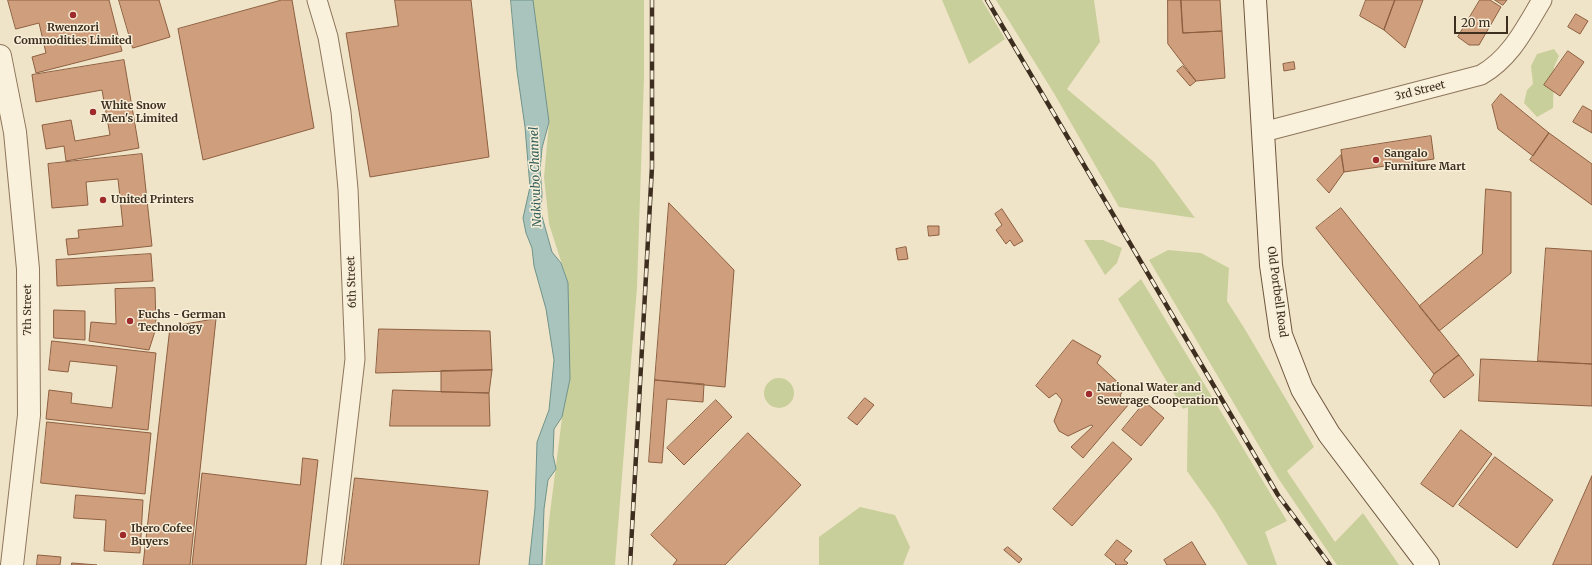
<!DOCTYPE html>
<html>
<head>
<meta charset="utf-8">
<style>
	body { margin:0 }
	#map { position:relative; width:1592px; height:565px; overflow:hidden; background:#f0e4c8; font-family:Merriweather,serif }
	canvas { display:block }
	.scale { position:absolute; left:1454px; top:16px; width:54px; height:18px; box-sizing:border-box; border:2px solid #3d2e20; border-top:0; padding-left:5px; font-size:12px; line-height:14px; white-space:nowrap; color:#3d2e20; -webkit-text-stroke:3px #f7eed8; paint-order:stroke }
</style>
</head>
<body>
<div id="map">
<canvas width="1592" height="565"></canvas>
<div class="scale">20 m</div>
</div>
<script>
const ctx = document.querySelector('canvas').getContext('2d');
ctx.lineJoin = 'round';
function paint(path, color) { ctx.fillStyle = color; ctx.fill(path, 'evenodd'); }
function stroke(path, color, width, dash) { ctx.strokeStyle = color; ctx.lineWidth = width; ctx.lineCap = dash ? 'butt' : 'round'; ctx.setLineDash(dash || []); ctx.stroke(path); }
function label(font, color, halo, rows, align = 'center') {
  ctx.font = font + ' Merriweather,serif'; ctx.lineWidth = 3; ctx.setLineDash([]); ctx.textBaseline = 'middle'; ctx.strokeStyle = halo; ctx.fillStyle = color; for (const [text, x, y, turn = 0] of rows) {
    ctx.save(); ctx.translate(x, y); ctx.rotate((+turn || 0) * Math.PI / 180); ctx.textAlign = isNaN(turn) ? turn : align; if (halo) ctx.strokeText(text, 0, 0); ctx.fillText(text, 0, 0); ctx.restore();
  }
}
paint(new Path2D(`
	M533 0H644V78L637 287 615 565H545L549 521 562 418 570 379 569 316 568 283 549 224 544 177 549 122Z
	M942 0H982L1005 39 969 64Z
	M996 0H1094L1100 42 1067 89 1154 162 1195 218 1119 207 1055 95Z
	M1554 49 1559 56 1554 67 1553 108 1537 117 1524 103 1527 90 1533 84 1531 66 1537 54Z
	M1084 240H1103L1122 248 1117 263 1105 275Z
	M1168 250 1201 253 1229 268 1227 301 1246 331 1314 447 1287 471 1335 542 1363 513 1399 565H1337L1278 478 1149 260Z
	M1141 279 1287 521 1265 532 1277 565H1248L1216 512 1187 471 1188 407 1183 409 1118 299Z
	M764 393a15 15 0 1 1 30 0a15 15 0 1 1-30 0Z
	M860 507 895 515 910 547 903 565H819V537Z`), '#c9cf9b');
const water = new Path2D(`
	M511 0H533L549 122 542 148 540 170 542 193 541 213 552 252 561 263 568 283 570 379 562 417 554 429 553 455 556 469 548 480 544 509 542 565H529L535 508 537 442 549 410 554 360 546 309 534 266 532 248 526 233 523 218 530 187 525 127 517 71Z`);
paint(water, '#a9c4bc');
stroke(water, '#6f938a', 1);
const building = new Path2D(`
	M8 0H109L122 51 36 73 32 57 46 53 39 23 16 29Z
	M119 0H159L170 37 133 48Z
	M282 0H292L314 128 203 160 178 29Z
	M395 0H471L489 157 370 177 346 33 398 26Z
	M1168 0H1181L1183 33 1222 31 1225 78 1196 81 1168 44Z
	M1181 0H1220L1222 31 1183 33Z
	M1366 0H1395L1384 30 1360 16Z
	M1395 0H1423L1405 48 1384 30Z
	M1480 0H1490L1501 7 1479 45H1469L1458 37Z
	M1495 0H1507L1503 5Z
	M1576 14 1588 21 1580 34 1568 27Z
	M1568 51 1584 62 1560 96 1544 85Z
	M124 60 139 148 66 161 64 146 46 149 42 125 71 120 75 141 110 135 102 90 36 102 32 75Z
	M1294 62 1295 69 1284 71 1283 64Z
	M1183 66 1196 81 1190 86 1177 71Z
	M1501 94 1549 133 1533 156 1498 129 1492 105Z
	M1583 106 1592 111V133L1573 122Z
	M1549 133 1592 164V205L1530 160Z
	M1431 136 1434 159 1344 172 1341 150Z
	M142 154 152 246 68 255 66 239 79 238 78 230 123 226 118 179 86 182 88 205 52 208 48 164Z
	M1341 155 1344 172 1329 193 1317 180Z
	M1486 189 1511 192V273L1439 331 1419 306 1482 254Z
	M669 203 734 270 725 387 655 380Z
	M1341 208 1459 355 1434 374 1316 228Z
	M1002 209 1023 241 1014 246 1010 240 1006 244 996 230 1002 225 995 214Z
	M928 226H939V235L929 236Z
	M906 247 908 259 898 260 896 249Z
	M1546 248 1592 251V364L1538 361Z
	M151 254 153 281 57 286 56 260Z
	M155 288 156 328 149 350 89 341 91 322 116 324 115 289Z
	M54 310 85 311V340L54 338Z
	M216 319 190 565H143L170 327Z
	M379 329 490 331 492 370 376 373Z
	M1073 340 1101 356 1097 363 1124 388 1120 396 1129 404 1083 458 1071 447 1093 426 1091 425 1068 436 1059 431 1054 421 1062 400 1056 393 1049 398 1036 386Z
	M52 341 156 353 148 430 46 419 49 390 72 393 71 403 112 408 117 366 70 361 68 372 49 370Z
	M1459 355 1474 375 1444 398 1430 381 1434 374Z
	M1481 359 1592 364V406L1479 401Z
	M492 370 489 393 441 392V371Z
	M655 380 704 384 703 402 667 399 662 463 649 462Z
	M393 390 489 393 490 426H390Z
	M865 398 874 405 857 425 848 418Z
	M716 400 732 417 684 465 667 448Z
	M1145 402 1164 418 1141 446 1122 430Z
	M47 422 151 433 145 494 41 483Z
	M1461 430 1492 454 1453 507 1421 484Z
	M748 433 801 485 725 565H673L677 560 651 535Z
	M1113 442 1132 459 1072 526 1053 509Z
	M1495 457 1553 500 1517 548 1459 505Z
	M303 458 318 460 306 565H192L202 473 300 485Z
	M1592 476V565H1553Z
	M355 478 488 491 479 565H344Z
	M76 495 143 500 140 553 104 551 106 520 74 518Z
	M1117 540 1132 551 1124 560 1128 563 1126 565H1115L1116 564 1105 555Z
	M1192 542 1206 565H1167L1164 560Z
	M1008 547 1022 559 1019 563 1004 550Z
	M38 555 61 557 60 565H37Z
	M72 563 97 565H72Z`);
paint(building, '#cf9f7d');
stroke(building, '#8d5f41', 1);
const minor = new Path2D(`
	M317 0 328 37 341 112 348 189 355 359 331 565
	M1263 132 1481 75C1511 58 1525 28 1542 0`);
const tertiary = new Path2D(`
	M0 56 15 132 28 269 29 415 12 565`);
const secondary = new Path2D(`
	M1255 0 1271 265 1281 335 1302 389 1329 434 1428 565`);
stroke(minor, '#8d765c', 21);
stroke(tertiary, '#8d765c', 24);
stroke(secondary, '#6f573f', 24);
stroke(minor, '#faf1dc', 19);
stroke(tertiary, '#faf1dc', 22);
stroke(secondary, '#faf1dc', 22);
const rail = new Path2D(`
	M987 0 1278 495 1330 565
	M630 565 652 167V0`);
stroke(rail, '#3d2e20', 4.5);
stroke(rail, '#f7eed8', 3, [9]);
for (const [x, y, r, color] of [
	[73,15,4,"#9e2a2b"],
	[93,112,4,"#9e2a2b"],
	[1376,160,4,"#9e2a2b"],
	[103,200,4,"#9e2a2b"],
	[130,321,4,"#9e2a2b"],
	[1089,394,4,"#9e2a2b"],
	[123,535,4,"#9e2a2b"]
]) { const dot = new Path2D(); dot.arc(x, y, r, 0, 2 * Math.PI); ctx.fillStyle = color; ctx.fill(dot); stroke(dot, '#f7eed8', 1.5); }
label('bold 11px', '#3d2e20', '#f7eed8', [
	["Rwenzori",73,28,"center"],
	["Commodities Limited",73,41,"center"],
	["White Snow",101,106],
	["Men's Limited",101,119],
	["Sangalo",1384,154],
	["Furniture Mart",1384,167],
	["United Printers",111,200],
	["Fuchs - German",138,315],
	["Technology",138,328],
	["National Water and",1097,388],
	["Sewerage Cooperation",1097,401],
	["Ibero Cofee",131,529],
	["Buyers",131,542]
], 'left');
label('11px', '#3d2e20', '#f7eed8', [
	["3rd Street",1420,91,-14],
	["6th Street",352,282,-92],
	["Old Portbell Road",1277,292,82],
	["7th Street",28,310,-90]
]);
label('italic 12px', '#2f5d5a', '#f7eed8', [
	["Nakivubo Channel",536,177,-92]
]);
</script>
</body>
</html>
